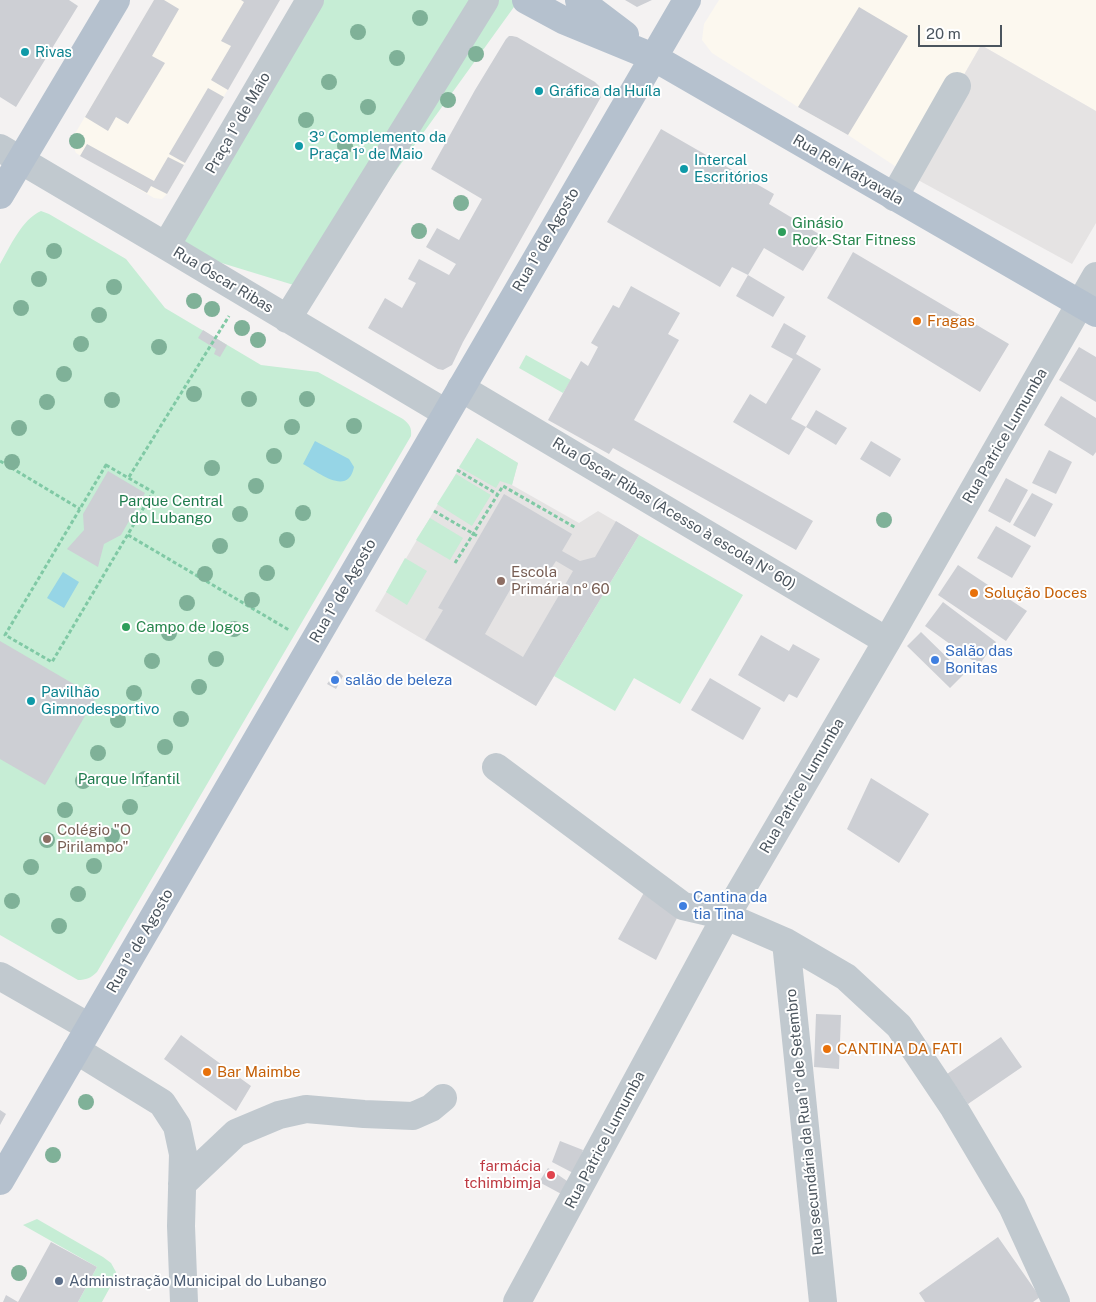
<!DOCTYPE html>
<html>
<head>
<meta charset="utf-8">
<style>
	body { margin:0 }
	#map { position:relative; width:1096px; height:1302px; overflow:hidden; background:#f4f2f2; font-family:"Public Sans",sans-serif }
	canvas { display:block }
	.scale { position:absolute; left:918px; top:25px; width:84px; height:22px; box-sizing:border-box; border:2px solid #4b555e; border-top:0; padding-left:6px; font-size:15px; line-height:18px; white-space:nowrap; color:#4b555e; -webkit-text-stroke:4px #fff; paint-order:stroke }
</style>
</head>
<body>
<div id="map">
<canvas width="1096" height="1302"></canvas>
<div class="scale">20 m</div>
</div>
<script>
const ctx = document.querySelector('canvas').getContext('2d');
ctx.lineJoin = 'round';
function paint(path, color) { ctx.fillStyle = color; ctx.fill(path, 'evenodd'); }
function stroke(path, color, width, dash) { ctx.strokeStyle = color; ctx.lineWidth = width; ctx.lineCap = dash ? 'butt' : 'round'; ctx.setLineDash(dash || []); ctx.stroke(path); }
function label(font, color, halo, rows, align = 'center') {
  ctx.font = font + ' "Public Sans",sans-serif'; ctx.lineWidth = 4; ctx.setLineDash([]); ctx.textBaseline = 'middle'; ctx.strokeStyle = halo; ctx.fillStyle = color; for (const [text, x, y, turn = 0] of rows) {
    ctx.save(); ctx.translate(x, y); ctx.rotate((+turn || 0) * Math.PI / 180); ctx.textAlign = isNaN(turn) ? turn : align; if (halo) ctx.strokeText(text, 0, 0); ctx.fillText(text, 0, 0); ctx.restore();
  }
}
paint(new Path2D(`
	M154 0H280L167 194 162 199 154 198 76 153 72 143 73 137Z
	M719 0H1096V111L981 45 907 174 848 135 798 107 712 53 702 40 704 24Z`), '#fcf8ef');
paint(new Path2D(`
	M981 45 1096 111V223L1072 264 907 174Z
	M477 438 518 463 512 485 579 523 598 511 639 535 536 706 375 611Z`), '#e5e3e3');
paint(new Path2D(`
	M304 0H519L310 290 166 246Z
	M41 211 49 214 126 259 165 308 261 365 318 372 403 419C409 424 412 427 411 436L97 972C91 978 86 980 78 980L0 935V264C10 247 22 219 41 211Z
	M526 355 571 380 563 393 519 368Z
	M477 438 518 463 512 485 500 481 496 488 459 467Z
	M456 474 491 495 472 526 437 504Z
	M430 518 463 538 450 560 416 540Z
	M639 535 743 595 680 704 634 678 615 711 554 676Z
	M405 558 427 571 407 605 386 592Z
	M37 1219 103 1257 111 1263 116 1272 114 1280 102 1302H78L97 1267 23 1225Z`), '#c6edd5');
paint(new Path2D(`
	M315 441 349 459 354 467C348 497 318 472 303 464Z
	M63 572 79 582 64 608 47 598Z`), '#96d5e6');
paint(new Path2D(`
	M0 0H69L78 6 16 107 0 97Z
	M154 0H164L179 9 152 56 165 63 128 124 116 117 108 131 85 117Z
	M241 0H280L228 90 211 80 231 46 221 41 244 2Z
	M625 0H652L637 7Z
	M859 7 908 36 848 135 798 107Z
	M509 36H512L517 37 595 82 599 86 601 92V97L463 342 452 365 443 370 438 369 368 328 385 298 402 308 416 283 408 279 419 259 449 275 456 264 426 247 437 228 459 240 482 199 431 169 475 90 506 39Z
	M208 88 224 97 185 163 169 154Z
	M661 129 774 194 769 204 824 237 803 271 764 248 748 275 732 267 720 287 607 222Z
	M87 144 154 181 168 157 184 165 167 194 151 186 147 193 80 156Z
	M853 252 1009 344 980 392 827 298Z
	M748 275 785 297 773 317 736 296Z
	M631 286 680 313 668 334 679 340 634 420 813 521 796 550 613 448 609 454 548 420 581 361 588 366 598 347 591 343 609 312 613 305 619 308Z
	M784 323 806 336 796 354 821 369 791 419 806 427 789 455 733 422 750 394 766 404 793 359 771 347Z
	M203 330 227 345 220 357 214 354 216 349 198 338Z
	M1079 347 1096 357V402L1059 380Z
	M1061 396 1096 418V452L1093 456 1044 425Z
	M816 410 847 428 836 445 806 427Z
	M871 441 901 459 890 477 860 459Z
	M1049 450 1072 462 1056 494 1032 483Z
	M108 471 145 493 121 535 104 544 98 567 67 549 84 530 83 514Z
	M1006 478 1028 490 1010 523 988 511Z
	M1032 493 1053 504 1035 537 1013 525Z
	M504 494 572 534 562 551 580 561 595 557 616 521 639 535 536 706 425 640 443 610 438 608ZM556 561 573 571 523 657 485 634 523 567 544 579Z
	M996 526 1031 546 1012 578 977 558Z
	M958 565 1027 611 1006 641 938 595Z
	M943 602 996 642 979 665 925 626Z
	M921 632 964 674 950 688 907 646Z
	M761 635 789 651 793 644 820 659 797 698 789 694 784 702 738 675Z
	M0 641 96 697 45 785 0 759Z
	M337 670 343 676 336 689 327 684Z
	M710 678 761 708 743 740 691 710Z
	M871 778 929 814 899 863 847 829Z
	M646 889 683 906 656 960 618 939Z
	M816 1014 841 1015 839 1069 814 1067Z
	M181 1035 251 1086 236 1111 164 1059Z
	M1001 1037 1022 1067 968 1104 947 1074Z
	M0 1110 6 1114 0 1125Z
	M560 1141 583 1150 575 1174 552 1162Z
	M548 1168 570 1183 565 1196 539 1182Z
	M998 1237 1040 1297 1033 1302H925L919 1293Z
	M51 1242 97 1267 78 1302H3L6 1295 18 1302Z`), '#cdcfd4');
stroke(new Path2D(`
	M0 461 80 509
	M106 465 153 492 52 662 5 635Z
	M457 470 497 494
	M129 477 229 316
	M434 511 479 537
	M128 535 289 630
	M455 563 503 486 576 528`), '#80c9a5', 3, [4, 2.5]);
stroke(new Path2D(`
	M0 148 166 246 446 413
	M894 197 957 86
	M166 246 310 0
	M287 319 485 0
	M461 388 887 641
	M496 767 683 906 726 916 786 942 846 977 899 1026 954 1108 1012 1206 1056 1302
	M786 942 823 1302
	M0 976 89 1027
	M76 1050 162 1103 177 1126 183 1154 181 1226 184 1302
	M182 1184 236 1133 279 1115 306 1109 364 1114 413 1116 431 1108 443 1098
	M517 1302 726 916 887 641 1096 276`), '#c1c9cf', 28);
stroke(new Path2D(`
	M526 0 563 20 653 57 1096 313
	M579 0 625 35
	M0 195 116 0
	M0 1181 687 0`), '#b5c1ce', 28);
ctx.fillStyle = '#7fb198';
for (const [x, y] of [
	[420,18],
	[358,32],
	[476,54],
	[397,58],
	[329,82],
	[448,100],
	[368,107],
	[306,120],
	[77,141],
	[345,146],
	[461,203],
	[419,231],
	[54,251],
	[39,279],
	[114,287],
	[194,301],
	[21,308],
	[212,309],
	[99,315],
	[242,328],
	[258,340],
	[81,344],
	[159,347],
	[64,374],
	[194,394],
	[249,399],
	[307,399],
	[112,400],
	[47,402],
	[354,426],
	[292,427],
	[19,428],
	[274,456],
	[12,462],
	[212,468],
	[256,486],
	[303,513],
	[240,514],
	[884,520],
	[287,540],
	[220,546],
	[267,573],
	[205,574],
	[252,600],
	[187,603],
	[234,629],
	[169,633],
	[216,659],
	[152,661],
	[199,687],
	[134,693],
	[181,719],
	[118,720],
	[165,747],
	[98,753],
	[145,779],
	[83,781],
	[130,807],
	[65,810],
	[112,836],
	[47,840],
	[94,866],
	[31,867],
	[78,894],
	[12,901],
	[59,926],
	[86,1102],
	[53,1155],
	[19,1273]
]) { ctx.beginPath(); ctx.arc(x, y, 8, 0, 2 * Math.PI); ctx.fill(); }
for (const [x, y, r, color] of [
	[25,52,5,"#0f9aa8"],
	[539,91,5,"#0f9aa8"],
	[299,146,5,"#0f9aa8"],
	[684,169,5,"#0f9aa8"],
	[782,232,5,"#2e9e5b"],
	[917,321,5,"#e8710a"],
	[501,581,5,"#8d6e63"],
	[974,593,5,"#e8710a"],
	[126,627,5,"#2e9e5b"],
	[935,660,5,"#3f7fe0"],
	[335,680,5,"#3f7fe0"],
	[31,701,5,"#0f9aa8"],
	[47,839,5,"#8d6e63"],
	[683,906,5,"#3f7fe0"],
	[827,1049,5,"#e8710a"],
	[207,1072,5,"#e8710a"],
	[551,1175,5,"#e0444e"],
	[59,1281,5,"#5c6f8a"]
]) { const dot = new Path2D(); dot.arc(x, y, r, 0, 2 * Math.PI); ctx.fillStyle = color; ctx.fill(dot); stroke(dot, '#fff', 2); }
label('15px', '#0d838f', '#fff', [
	["Rivas",35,52],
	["Gráfica da Huíla",549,91],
	["3º Complemento da",309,137],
	["Praça 1º de Maio",309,154],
	["Intercal",694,160],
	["Escritórios",694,177],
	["Pavilhão",41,692],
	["Gimnodesportivo",41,709]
], 'left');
label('15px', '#4b555e', '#fff', [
	["Praça 1º de Maio",238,123,-60],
	["Rua Rei Katyavala",848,170,30],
	["Rua 1º de Agosto",546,240,-60],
	["Rua Óscar Ribas",223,280,31],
	["Rua Patrice Lumumba",1005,436,-60],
	["Rua Óscar Ribas (Acesso à escola Nº 60)",674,514,31],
	["Rua 1º de Agosto",343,591,-60],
	["Rua Patrice Lumumba",802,786,-60],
	["Rua 1º de Agosto",140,941,-60],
	["Rua secundária da Rua 1º de Setembro",805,1122,-96],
	["Rua Patrice Lumumba",605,1140,-62]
]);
label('15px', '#27864d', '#fff', [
	["Ginásio",792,223],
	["Rock-Star Fitness",792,240],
	["Campo de Jogos",136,627]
], 'left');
label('15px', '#c56008', '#fff', [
	["Fragas",927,321],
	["Solução Doces",984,593],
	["CANTINA DA FATI",837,1049],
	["Bar Maimbe",217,1072]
], 'left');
label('15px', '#1f7c4e', '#fff', [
	["Parque Central",171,501],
	["do Lubango",171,518],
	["Parque Infantil",129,779]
]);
label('15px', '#785e54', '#fff', [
	["Escola",511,572],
	["Primária nº 60",511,589],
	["Colégio \"O",57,830],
	["Pirilampo\"",57,847]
], 'left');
label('15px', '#366cbe', '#fff', [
	["Salão das",945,651],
	["Bonitas",945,668],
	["salão de beleza",345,680],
	["Cantina da",693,897],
	["tia Tina",693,914]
], 'left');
label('15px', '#be3a42', '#fff', [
	["farmácia",541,1166],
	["tchimbimja",541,1183]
], 'right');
label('15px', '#4e5e75', '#fff', [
	["Administração Municipal do Lubango",69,1281]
], 'left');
</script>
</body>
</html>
